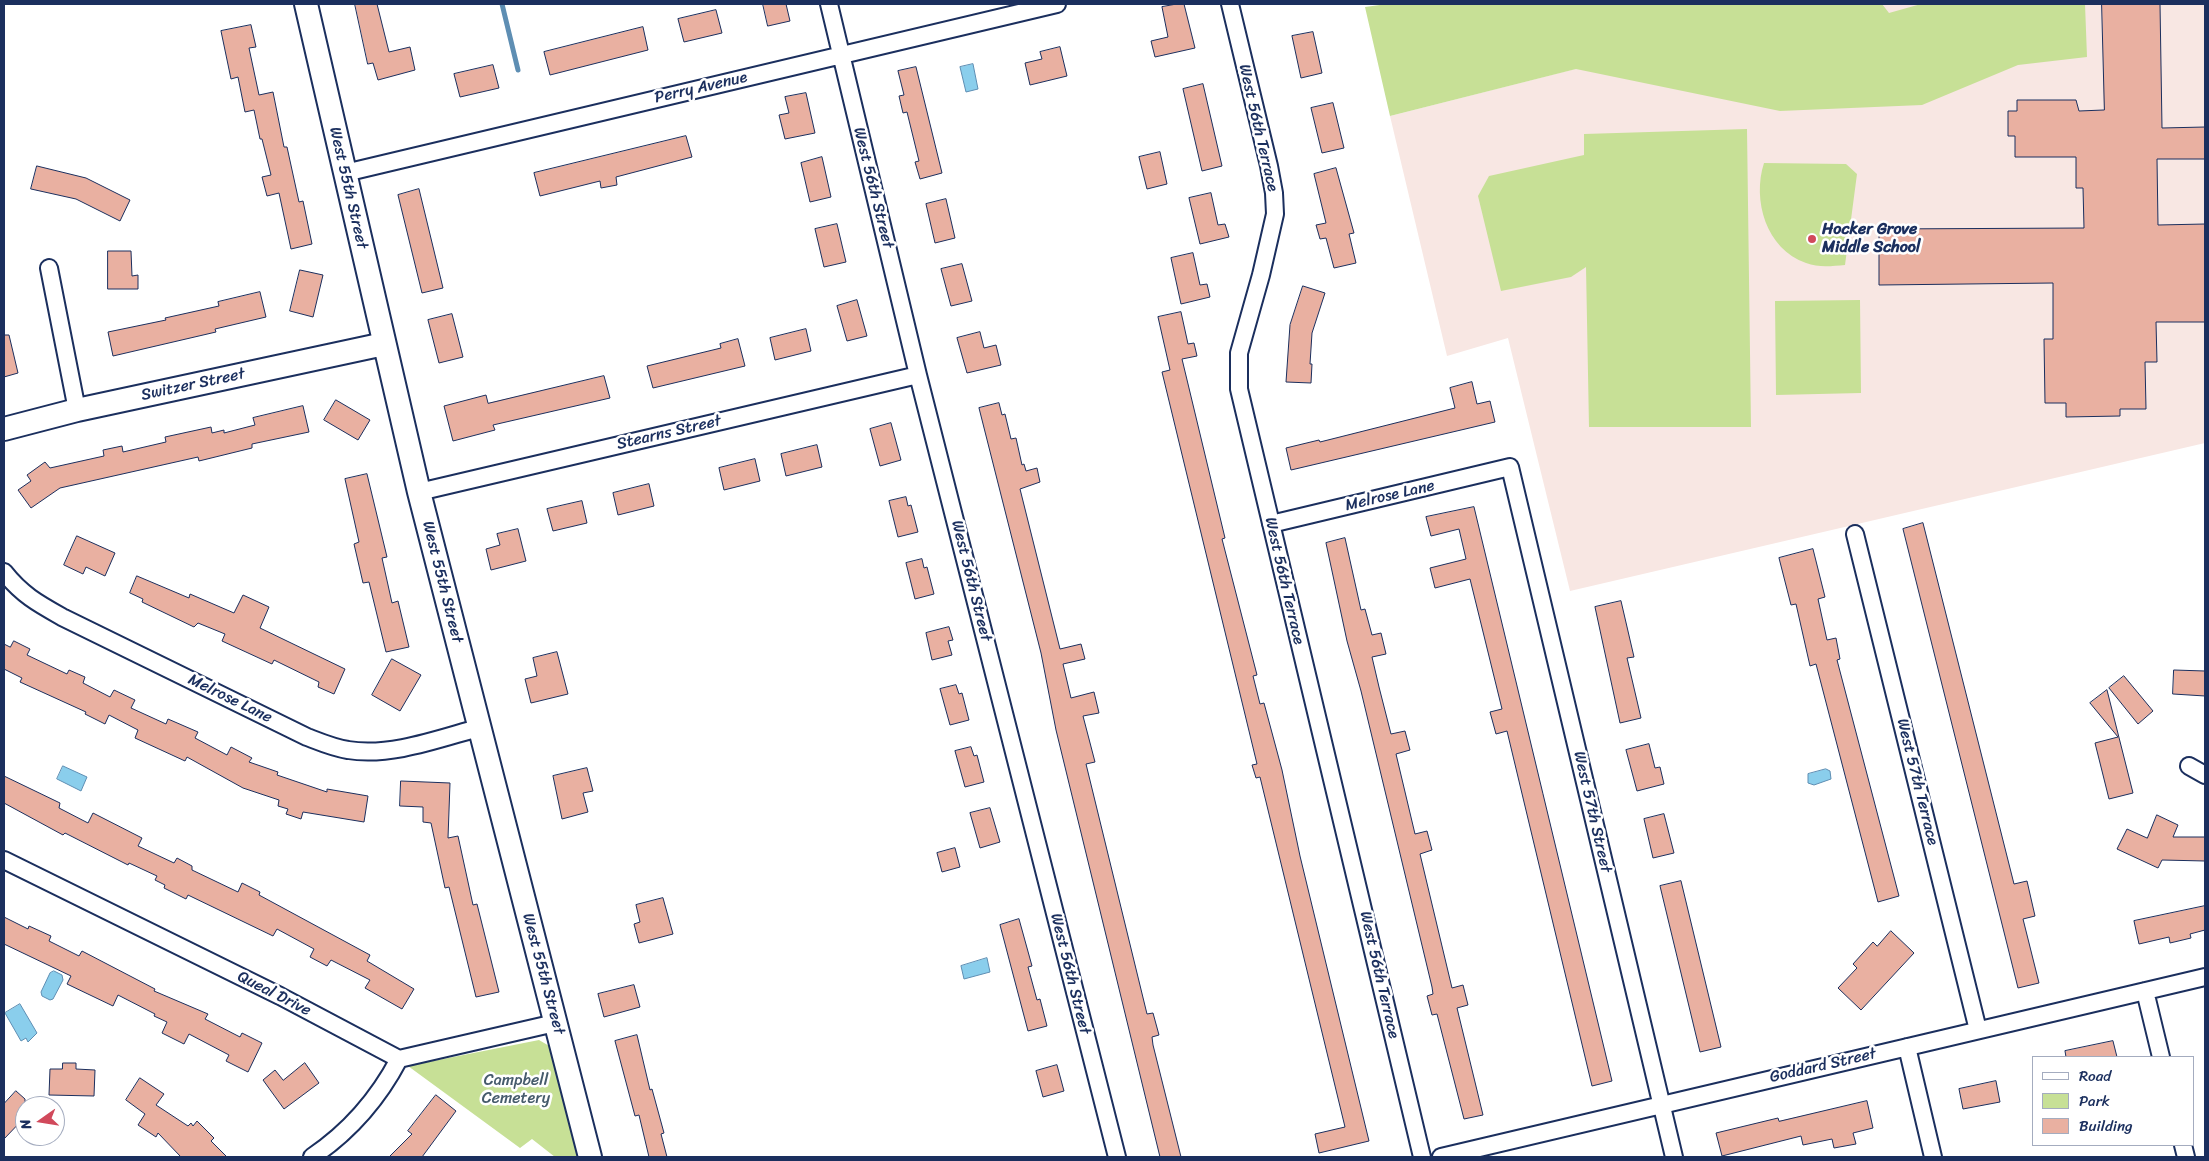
<!DOCTYPE html>
<html>
<head>
<meta charset="utf-8">
<style>
	body { margin:0 }
	#map { position:relative; width:2209px; height:1161px; overflow:hidden; background:#fff; font-family:Sriracha,sans-serif }
	canvas { display:block }
	.frame { position:absolute; inset:0; border:5px solid #1b2f5e; pointer-events:none }
	.legend { position:absolute; left:2032px; top:1056px; width:162px; height:90px; box-sizing:border-box; background:#fff; border:1px solid #a4acbf; margin:0; padding:6px 9px; list-style:none; font-size:15px; color:#1b2f5e }
	.legend li { display:flex; align-items:center; gap:10px; height:25px }
	.legend b { width:25px; border:1px solid #a4acbf }
	.north { position:absolute; left:15px; top:1096px; width:50px; height:50px; box-sizing:border-box; background:#fff; border:1px solid #a4acbf; border-radius:50%; rotate:257deg; font-size:14px; font-weight:700; line-height:20px; text-align:center; color:#1b2f5e }
	.north::after { content:''; display:block; margin:auto; width:18px; height:22px; background:#d1495b; clip-path:polygon(50% 0,100% 100%,50% 72%,0 100%) }
</style>
</head>
<body>
<div id="map">
<canvas width="2209" height="1161"></canvas>
<div class="frame"></div>
<ul class="legend">
<li><b style="height:6px;background:#fff"></b>Road</li>
<li><b style="height:14px;background:#c7e096"></b>Park</li>
<li><b style="height:14px;background:#e9b0a1"></b>Building</li>
</ul>
<div class="north">N</div>
</div>
<script>
const ctx = document.querySelector('canvas').getContext('2d');
ctx.lineJoin = 'round';
function paint(path, color) { ctx.fillStyle = color; ctx.fill(path, 'evenodd'); }
function stroke(path, color, width, dash) { ctx.strokeStyle = color; ctx.lineWidth = width; ctx.lineCap = dash ? 'butt' : 'round'; ctx.setLineDash(dash || []); ctx.stroke(path); }
function label(font, color, halo, rows, align = 'center') {
  ctx.font = font + ' Sriracha,sans-serif'; ctx.lineWidth = 5; ctx.setLineDash([]); ctx.textBaseline = 'middle'; ctx.strokeStyle = halo; ctx.fillStyle = color; for (const [text, x, y, turn = 0] of rows) {
    ctx.save(); ctx.translate(x, y); ctx.rotate((+turn || 0) * Math.PI / 180); ctx.textAlign = isNaN(turn) ? turn : align; if (halo) ctx.strokeText(text, 0, 0); ctx.fillText(text, 0, 0); ctx.restore();
  }
}
paint(new Path2D(`
	M1831 4H2205V443L1570 591 1508 338 1447 356 1390 116Z`), '#f8e7e3');
paint(new Path2D(`
	M1387 4H1882L1889 13 1921 4H2085L2087 57 2018 65 1922 105 1780 111 1576 69 1390 116 1365 7Z
	M1747 129 1751 427H1589L1586 267 1571 277 1501 291 1478 196 1489 176 1584 155V134Z
	M1764 163 1846 164 1857 174 1845 265C1832 266 1819 268 1806 263 1766 249 1752 200 1764 163Z
	M1860 300 1861 393 1776 395 1775 301Z
	M539 1040 551 1047 579 1157H555L532 1139 520 1148 408 1066Z`), '#c7e096');
const water = new Path2D(`
	M973 64 978 89 966 92 960 67Z
	M63 766 87 777 81 791 57 779Z
	M1826 769 1830 771 1831 779 1814 785 1808 783V774Z
	M987 958 990 972 964 979 961 966Z
	M54 971 62 975 63 980 53 999 50 1000 42 996 41 992 50 973Z
	M20 1004 37 1033 28 1042 26 1038 21 1041 5 1013Z`);
paint(water, '#8aceec');
stroke(water, '#5e8eb3', 1);
stroke(new Path2D(`
	M502 4 518 70`), '#5e8eb3', 5);
const building = new Path2D(`
	M355 4H377L389 52 410 47 415 70 378 80 373 63 368 64Z
	M763 4H786L790 21 768 26Z
	M1177 4H1184L1195 48 1155 57 1151 41 1168 37 1162 7Z
	M2102 4H2160L2162 128 2205 127V159H2157L2158 225 2205 224V322H2156L2157 362H2145L2146 409H2120V416L2066 417V403H2045L2044 339H2053V283L1879 285V229L2084 228 2083 188H2076V157H2015V136H2008V111H2017V100H2076L2079 111 2104 110Z
	M716 10 722 33 684 42 678 19Z
	M251 25 256 47 249 48 259 95 273 92 284 147H287L299 202 303 201 312 244 291 249 279 193 267 196 262 177 271 175 262 139H260L254 110 245 112 238 77 231 79 221 31Z
	M643 27 648 50 550 75 544 52Z
	M1313 32 1322 73 1301 78 1292 36Z
	M1060 47 1067 76 1030 85 1025 63 1042 59 1040 52Z
	M493 65 499 88 460 97 454 74Z
	M916 67 942 173 920 179 915 162 919 161 907 112 903 113 899 96 904 95 898 71Z
	M1203 84 1222 166 1202 171 1183 89Z
	M806 93 815 133 785 139 779 115 789 113 785 97Z
	M1333 103 1344 148 1322 153 1311 108Z
	M686 136 692 157 616 177 617 185 601 188 600 181 540 196 534 173Z
	M1160 152 1167 184 1147 189 1139 157Z
	M822 157 831 197 810 202 801 163Z
	M37 166 86 178 130 200 120 221 76 199 31 189Z
	M1336 168 1354 233 1349 234 1356 263 1334 268 1326 238 1320 239 1316 225 1326 223 1314 174Z
	M419 189 443 288 422 293 398 195Z
	M1211 193 1218 225 1225 224 1229 237 1200 244 1189 198Z
	M946 199 955 238 935 243 926 204Z
	M837 224 846 262 824 267 815 229Z
	M108 251H131L132 276 138 275V289H108Z
	M1193 253 1200 285 1207 284 1210 297 1181 304 1171 258Z
	M962 264 972 301 951 306 941 269Z
	M300 270 323 275 313 317 290 311Z
	M1303 286 1325 293 1312 333 1310 364H1312L1311 383 1286 382 1290 325Z
	M260 292 266 317 215 329 216 332 113 356 108 332 166 320 165 318 219 306 218 302Z
	M857 300 867 336 847 341 837 306Z
	M1181 312 1188 344 1194 343 1197 356 1182 359 1225 538 1222 539 1257 675 1253 676 1260 704 1264 703 1282 770 1300 856 1369 1141 1319 1153 1315 1134 1345 1127 1260 777 1256 778 1252 765 1257 764 1162 372 1170 370 1158 317Z
	M452 314 463 357 439 363 428 320Z
	M806 329 811 351 775 360 770 338Z
	M980 332 984 348 996 345 1001 365 967 373 957 338Z
	M4 335H9L18 373 4 377Z
	M738 339 745 366 653 388 647 366 721 348 720 344Z
	M604 376 610 398 493 425 495 430 453 441 444 406 486 395 488 403Z
	M1472 382 1477 404 1490 401 1495 422 1291 470 1286 448 1319 440 1320 442 1455 408 1450 388Z
	M336 400 370 420 358 440 324 420Z
	M999 403 1002 415 1005 414 1011 439 1016 438 1022 465 1024 464 1026 471 1037 468 1040 482 1020 489 1060 649 1081 644 1085 659 1063 664 1071 698 1094 692 1099 713 1083 716 1095 762 1086 764 1147 1014 1153 1013 1159 1035 1152 1037 1153 1045 1181 1157H1160L1056 730 1041 653 979 408Z
	M303 406 309 432 252 444V448L199 461 198 457 60 488 31 508 18 490 31 481 27 475 45 462 50 468 104 456 103 450 122 446 123 452 166 442 165 437 211 427 212 433 224 430V433L255 425 253 418Z
	M891 423 901 460 880 466 870 429Z
	M817 445 822 467 786 476 781 454Z
	M755 459 760 481 724 490 719 468Z
	M367 474 387 557 382 558 392 603 398 601 409 647 386 652 369 582 363 583 354 544 359 542 345 479Z
	M649 484 654 506 618 515 613 493Z
	M906 497 908 506 911 505 918 532 898 537 889 501Z
	M582 501 587 523 553 531 547 509Z
	M1474 507 1612 1081 1592 1086 1507 731 1496 734 1490 712 1502 709 1470 579 1435 588 1430 568 1466 559 1459 529 1431 536 1426 517Z
	M1923 523 2014 884 2027 881 2035 916 2023 919 2039 983 2018 988 1903 529Z
	M518 529 526 561 491 570 486 549 500 545 497 534Z
	M77 536 115 553 105 576 86 567 83 574 64 565Z
	M1345 538 1361 610 1365 609 1372 635 1381 633 1386 654 1372 657 1379 687 1391 734 1405 731 1410 750 1396 754 1415 834 1427 831 1432 850 1420 854 1452 988 1463 985 1468 1005 1457 1008 1483 1115 1464 1119 1437 1014 1432 1015 1427 996 1433 994 1432 987 1361 691 1347 641 1326 543Z
	M1813 549 1825 597 1818 599 1827 640 1836 638 1840 659 1837 660 1899 896 1878 902 1816 664 1810 666 1796 604 1791 605 1779 558Z
	M922 559 924 568 927 567 934 594 915 599 906 563Z
	M137 576 189 598 190 594 234 613 243 595 269 607 260 628 345 669 334 694 318 687 319 682 274 660 272 664 222 641 225 634 198 623 194 627 142 602 143 599 130 593Z
	M1621 601 1634 657 1627 658 1641 718 1620 723 1595 607Z
	M949 627 953 640 948 641 952 655 932 660 926 633Z
	M14 641 30 649 27 655 67 674 69 670 85 677 83 683 110 697 114 690 135 700 131 708 166 724 168 719 198 732 195 738 227 755 231 747 252 758 249 762 278 772 277 775 327 792V789L368 796 364 822 303 812 301 819 286 814 288 809 278 806 279 800 243 788 187 757 185 761 135 738 138 730 109 715 105 724 85 714 86 712 20 682 22 678 4 669V644L10 647Z
	M557 652 568 694 531 703 525 679 537 676 533 658Z
	M392 659 421 675 400 711 372 695Z
	M2174 670 2205 671V696L2173 694Z
	M2124 676 2153 711 2138 724 2109 688Z
	M956 685 959 694 962 693 969 720 950 725 940 689Z
	M2107 690 2133 793 2109 799 2095 743 2118 737 2090 703Z
	M1649 744 1655 768 1660 767 1664 784 1637 791 1626 750Z
	M971 747 974 756 977 755 984 782 965 787 955 751Z
	M587 768 593 791 583 793 588 812 562 819 553 776Z
	M4 776 60 803 59 808 88 823 93 813 142 838 138 846 174 863 177 858 192 866V870L238 892 242 883 260 892 259 895 370 955 367 961 414 989 402 1009 365 988 370 980 331 960 327 966 310 957 314 949 277 929 273 936 188 895 186 899 164 888 165 885 155 880 157 876 129 863 128 865 65 833 63 835 4 803Z
	M401 781 450 783 448 838 458 836 473 905 477 904 499 992 476 997 449 887 445 888 431 823 423 822V807L400 806Z
	M990 808 1000 842 980 848 970 813Z
	M1664 814 1674 853 1653 858 1644 819Z
	M2157 815 2178 825 2173 837H2205V861L2162 860 2158 868 2117 849 2127 829 2147 838Z
	M955 848 960 867 942 872 937 853Z
	M1681 881 1721 1047 1700 1052 1660 886Z
	M663 898 673 934 639 943 634 924 640 922 636 905Z
	M2205 906V930L2190 934 2191 938 2170 943 2169 937 2139 944 2134 921Z
	M4 917 28 929 29 926 51 936 49 941 79 956 82 951 155 989 154 991 208 1014 205 1019 240 1037 242 1033 262 1043 248 1072 226 1061 229 1055 189 1034 184 1044 162 1033 167 1022 154 1016 155 1014 118 995 113 1006 67 984 71 976 4 944Z
	M1019 919 1032 966 1028 967 1037 1000 1040 999 1047 1026 1028 1031 1000 925Z
	M1891 931 1914 953 1861 1010 1838 988 1857 968 1853 964 1873 942 1877 946Z
	M634 985 640 1007 604 1017 598 994Z
	M637 1035 650 1090 652 1089 664 1133 661 1134 667 1157H649L639 1115 635 1116 615 1041Z
	M2113 1041 2117 1057H2066L2065 1051Z
	M63 1063H76V1069L95 1070 94 1096 49 1095 50 1069H62Z
	M305 1063 319 1083 284 1109 263 1080 275 1070 283 1080Z
	M1057 1065 1064 1091 1043 1097 1036 1071Z
	M140 1078 164 1094 156 1105 188 1126 191 1123 193 1126 197 1121 214 1138 211 1141 227 1157H181L158 1133 156 1137 138 1125 145 1114 126 1100Z
	M1996 1081 2000 1102 1963 1109 1959 1089Z
	M16 1091 25 1099V1117L4 1139V1104Z
	M436 1095 456 1111 422 1157H389L412 1134 408 1131Z
	M1867 1101 1873 1128 1853 1133 1856 1144 1834 1148 1832 1139 1803 1145 1801 1136 1722 1156 1716 1133 1778 1118 1779 1121Z`);
paint(building, '#e9b0a1');
stroke(building, '#1b2f5e', 1);
const street = new Path2D(`
	M829 4 918 375 1117 1157
	M1230 4 1269 166 1274 193 1275 214 1261 275 1239 353V389L1422 1157
	M345 173 1057 4
	M49 268 77 410
	M419 492 918 375
	M1271 524 1510 467 1674 1157
	M1855 534 1978 1030
	M4 572C22 595 39 604 64 618L307 737C320 742 334 748 348 750 390 757 438 739 478 728
	M2189 766 2205 775
	M4 860 280 996 399 1059 555 1023
	M2145 991 2161 1057
	M1907 1047 1933 1157
	M2183 1145 2186 1157
	M312 1157C349 1132 378 1099 399 1059
	M1441 1157 2205 977`);
const secondary = new Path2D(`
	M306 4 419 492 590 1157
	M4 429 77 410 384 344`);
stroke(street, '#1b2f5e', 20);
stroke(secondary, '#1b2f5e', 26);
stroke(street, '#fff', 16);
stroke(secondary, '#fff', 22);
for (const [x, y, r, color] of [
	[1812,239,5,"#d1495b"]
]) { const dot = new Path2D(); dot.arc(x, y, r, 0, 2 * Math.PI); ctx.fillStyle = color; ctx.fill(dot); stroke(dot, '#fff', 2); }
label('16px', '#1b2f5e', '#fff', [
	["Perry Avenue",701,88,-13],
	["West 56th Terrace",1258,128,77],
	["West 55th Street",348,188,77],
	["West 56th Street",873,188,76],
	["Switzer Street",193,385,-12],
	["Stearns Street",669,433,-13],
	["Melrose Lane",1390,496,-13],
	["West 56th Street",971,581,76],
	["West 56th Terrace",1284,581,77],
	["West 55th Street",442,582,76],
	["Melrose Lane",230,699,26],
	["West 57th Terrace",1917,782,76],
	["West 57th Street",1592,812,77],
	["West 55th Street",543,974,75],
	["West 56th Street",1070,974,76],
	["West 56th Terrace",1379,975,77],
	["Queal Drive",274,994,27],
	["Goddard Street",1823,1066,-13]
]);
label('bold 16px', '#1b2f5e', '#fff', [
	["Hocker Grove",1822,230],
	["Middle School",1822,248]
], 'left');
label('16px', '#465b6c', '#fff', [
	["Campbell",516,1081],
	["Cemetery",516,1099]
]);
</script>
</body>
</html>
